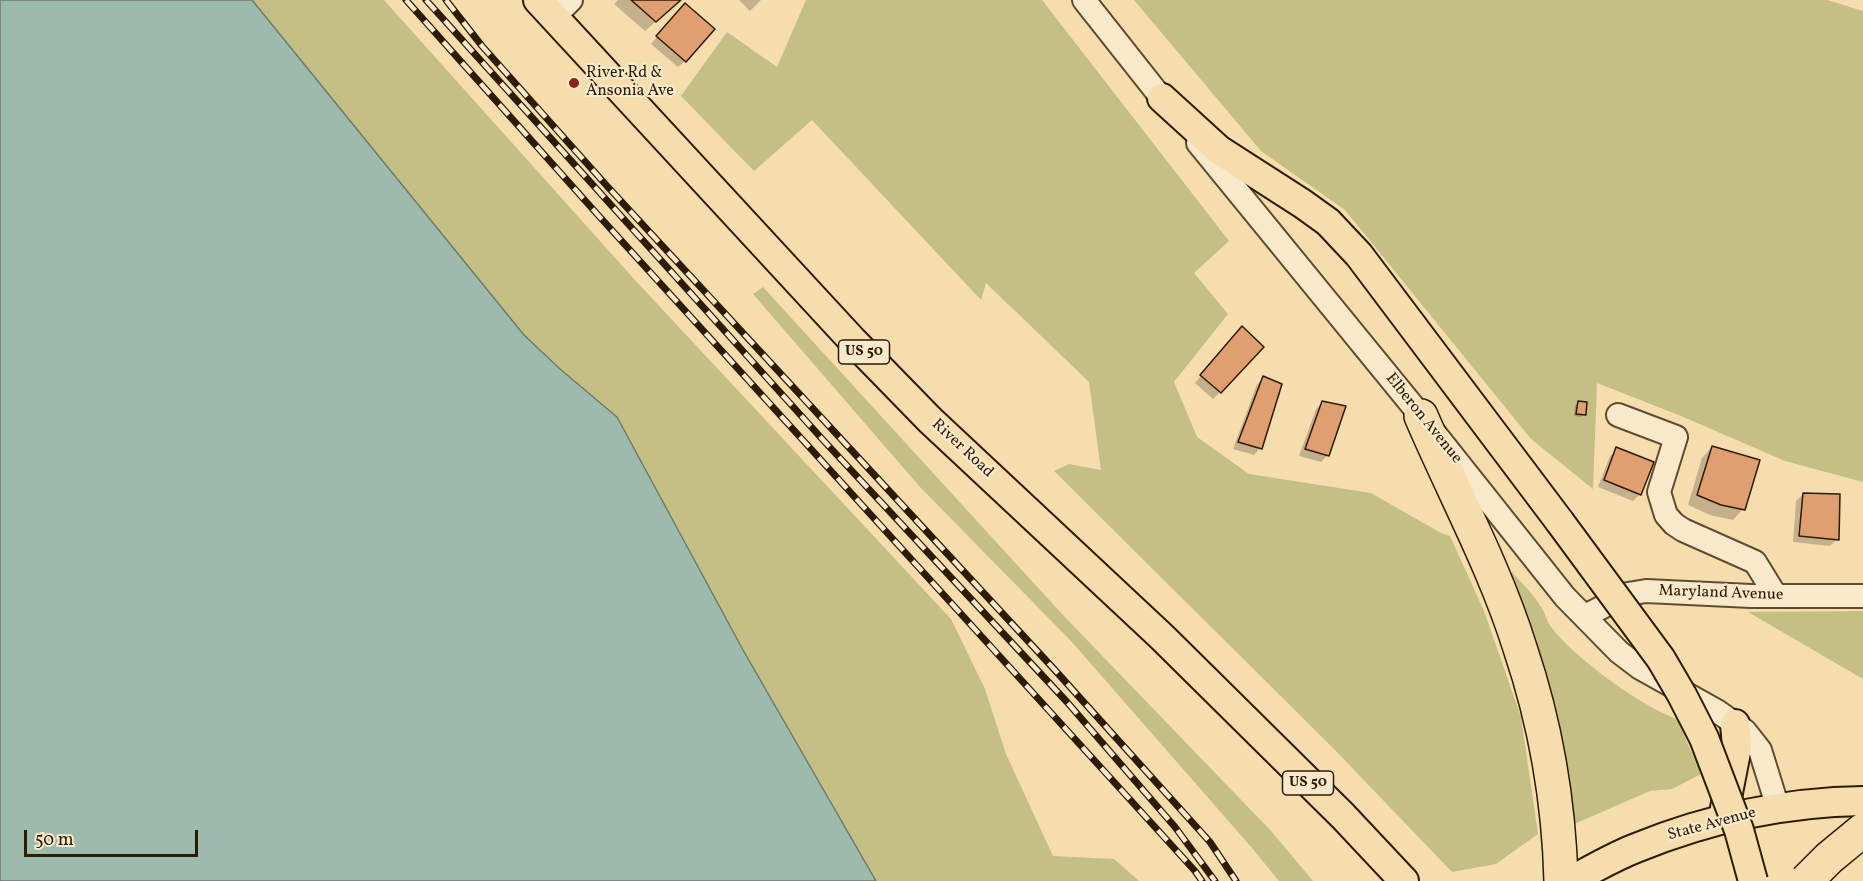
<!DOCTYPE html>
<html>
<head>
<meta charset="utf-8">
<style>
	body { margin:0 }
	#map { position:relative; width:1863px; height:881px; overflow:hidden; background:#f5ddae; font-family:Vollkorn,serif }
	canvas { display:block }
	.scale { position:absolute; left:24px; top:830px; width:174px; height:27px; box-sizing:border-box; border:3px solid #2d1b04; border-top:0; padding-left:8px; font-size:18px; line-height:21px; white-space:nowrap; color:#2d1b04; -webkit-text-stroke:4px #f8e9ca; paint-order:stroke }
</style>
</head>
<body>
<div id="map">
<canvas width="1863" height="881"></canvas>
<div class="scale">50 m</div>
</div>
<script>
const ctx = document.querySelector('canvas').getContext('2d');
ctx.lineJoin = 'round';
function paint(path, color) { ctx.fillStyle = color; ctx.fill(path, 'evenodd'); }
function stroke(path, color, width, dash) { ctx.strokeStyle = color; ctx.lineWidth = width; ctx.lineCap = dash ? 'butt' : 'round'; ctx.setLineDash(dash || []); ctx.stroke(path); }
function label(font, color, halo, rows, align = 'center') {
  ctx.font = font + ' Vollkorn,serif'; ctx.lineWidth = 4.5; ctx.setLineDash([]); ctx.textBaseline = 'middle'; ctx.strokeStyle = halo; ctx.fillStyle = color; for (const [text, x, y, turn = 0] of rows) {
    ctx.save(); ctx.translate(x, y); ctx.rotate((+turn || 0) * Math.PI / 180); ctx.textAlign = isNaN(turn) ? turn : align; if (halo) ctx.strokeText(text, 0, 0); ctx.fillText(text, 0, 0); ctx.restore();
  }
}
paint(new Path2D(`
	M252 0H384L634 279 951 619 985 689 1006 754 1053 856 1114 859 1139 881H876L743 650 617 417 560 369 524 335Z
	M806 0H1042L1229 241 1194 273 1228 314 1174 382 1197 437 1249 474 1371 493 1441 533 1450 536 1484 611 1521 717 1538 834 1496 864 1452 872 1334 749 1054 471 1069 464 1101 470 1089 382 986 283 981 300 812 120 754 171 681 96 727 32 777 67Z
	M1134 0H1827L1863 11V482L1785 461 1681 416 1597 383 1593 489 1531 439 1345 210 1261 151Z
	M763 287 1062 614 1272 832 1313 881H1279L1252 848 1071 641 920 487 753 294Z
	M1512 572C1522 583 1534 595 1541 607 1545 612 1546 619 1549 624 1570 655 1642 707 1677 719L1701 774 1672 789 1650 791 1572 825 1566 755 1503 576Z
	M1863 611V679L1748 612Z`), '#c4bf85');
const water = new Path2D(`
	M0 0H252L524 335 560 369 617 417 743 650 876 881H0Z`);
paint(water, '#9cbbad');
stroke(water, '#707b69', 1.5);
paint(new Path2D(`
	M618 0H681L645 31 614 4Z
	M739 0H761L750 11Z
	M679 12 685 61 678 67 651 44Z
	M1235 334 1220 392 1213 399 1195 383Z
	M1264 378 1260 448 1254 455 1233 449 1257 384Z
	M1323 402 1328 455 1321 462 1299 456 1316 409Z
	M1578 402 1584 414 1581 417 1574 416 1575 406Z
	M1712 447 1743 509 1733 520 1710 515 1688 505 1702 458Z
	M1617 449 1640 494 1633 501 1598 487 1610 456Z
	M1803 494 1837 539 1830 546 1793 542 1796 501Z`), '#0003');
const building = new Path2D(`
	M631 0H681L656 22Z
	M685 3 715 29 686 62 656 36Z
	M1242 326 1264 347 1221 393 1200 375Z
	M1263 376 1282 384 1262 449 1238 442Z
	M1322 401 1346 406 1329 456 1305 449Z
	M1578 401 1587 402 1586 415 1576 414Z
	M1712 446 1760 460 1745 510 1721 505 1697 495Z
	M1616 447 1654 462 1641 495 1604 480Z
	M1803 493 1840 494 1839 540 1799 536Z`);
paint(building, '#df9f71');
stroke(building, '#2d1b04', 1.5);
const minor = new Path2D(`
	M1084 0 1171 110
	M554 17 571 0
	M1198 143 1421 416 1565 597 1619 652 1640 668 1717 711 1745 731 1760 750 1778 808
	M1618 415 1676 437 1659 492 1666 515 1674 524 1683 530 1755 562 1776 596
	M1585 616 1628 594 1646 591 1751 596H1863`);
const major = new Path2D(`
	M538 0 853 341 930 420 1162 637 1343 816 1404 881
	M1162 98 1219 150 1303 204 1328 222 1359 255 1560 522
	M1725 808 1737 747 1735 724
	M1571 881C1592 869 1613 857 1636 848 1707 819 1786 802 1863 801`);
const highway = new Path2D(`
	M1421 416C1454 493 1495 568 1520 648 1545 722 1559 802 1561 881`);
stroke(minor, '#5f4c2e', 26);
stroke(major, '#2d1b04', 32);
stroke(highway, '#2d1b04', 36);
stroke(minor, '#f8e9ca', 22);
stroke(major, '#f5ddae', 28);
stroke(highway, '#f5ddae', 33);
const rail = new Path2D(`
	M406 0 598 215 1195 871 1202 881
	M426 0 824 441 1067 702 1175 827 1215 881
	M446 0 482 46 607 186 1053 668 1210 842 1236 881`);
stroke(rail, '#2d1b04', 7);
stroke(rail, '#f8e9ca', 4.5, [14]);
const majorBridge = new Path2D(`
	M1560 522 1661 659 1682 695 1704 738 1739 830 1753 881`);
const highwayBridge = new Path2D(`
	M1806 881 1829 858 1863 830`);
stroke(majorBridge, '#2d1b04', 32, []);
stroke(highwayBridge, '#2d1b04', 36, []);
stroke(majorBridge, '#f5ddae', 28);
stroke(highwayBridge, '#f5ddae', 33);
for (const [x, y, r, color] of [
	[574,83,6,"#8f2418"]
]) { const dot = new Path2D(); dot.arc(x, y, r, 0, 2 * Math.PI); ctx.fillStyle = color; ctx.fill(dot); stroke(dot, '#f8e9ca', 2); }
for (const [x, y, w] of [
	[864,352,51],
	[1308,783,51]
]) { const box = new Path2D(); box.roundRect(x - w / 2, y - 12, w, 24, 4.5); ctx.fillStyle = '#f8e9ca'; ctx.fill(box); stroke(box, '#2d1b04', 1.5); }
label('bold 15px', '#2d1b04', null, [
	["US 50",864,352],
	["US 50",1308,783]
]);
label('16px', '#2d1b04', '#f8e9ca', [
	["River Rd &",586,74],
	["Ansonia Ave",586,92]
], 'left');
label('16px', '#2d1b04', '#f8e9ca', [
	["Elberon Avenue",1423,419,51],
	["River Road",962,449,43],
	["Maryland Avenue",1721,594,2],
	["State Avenue",1712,825,-15]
]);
</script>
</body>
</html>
